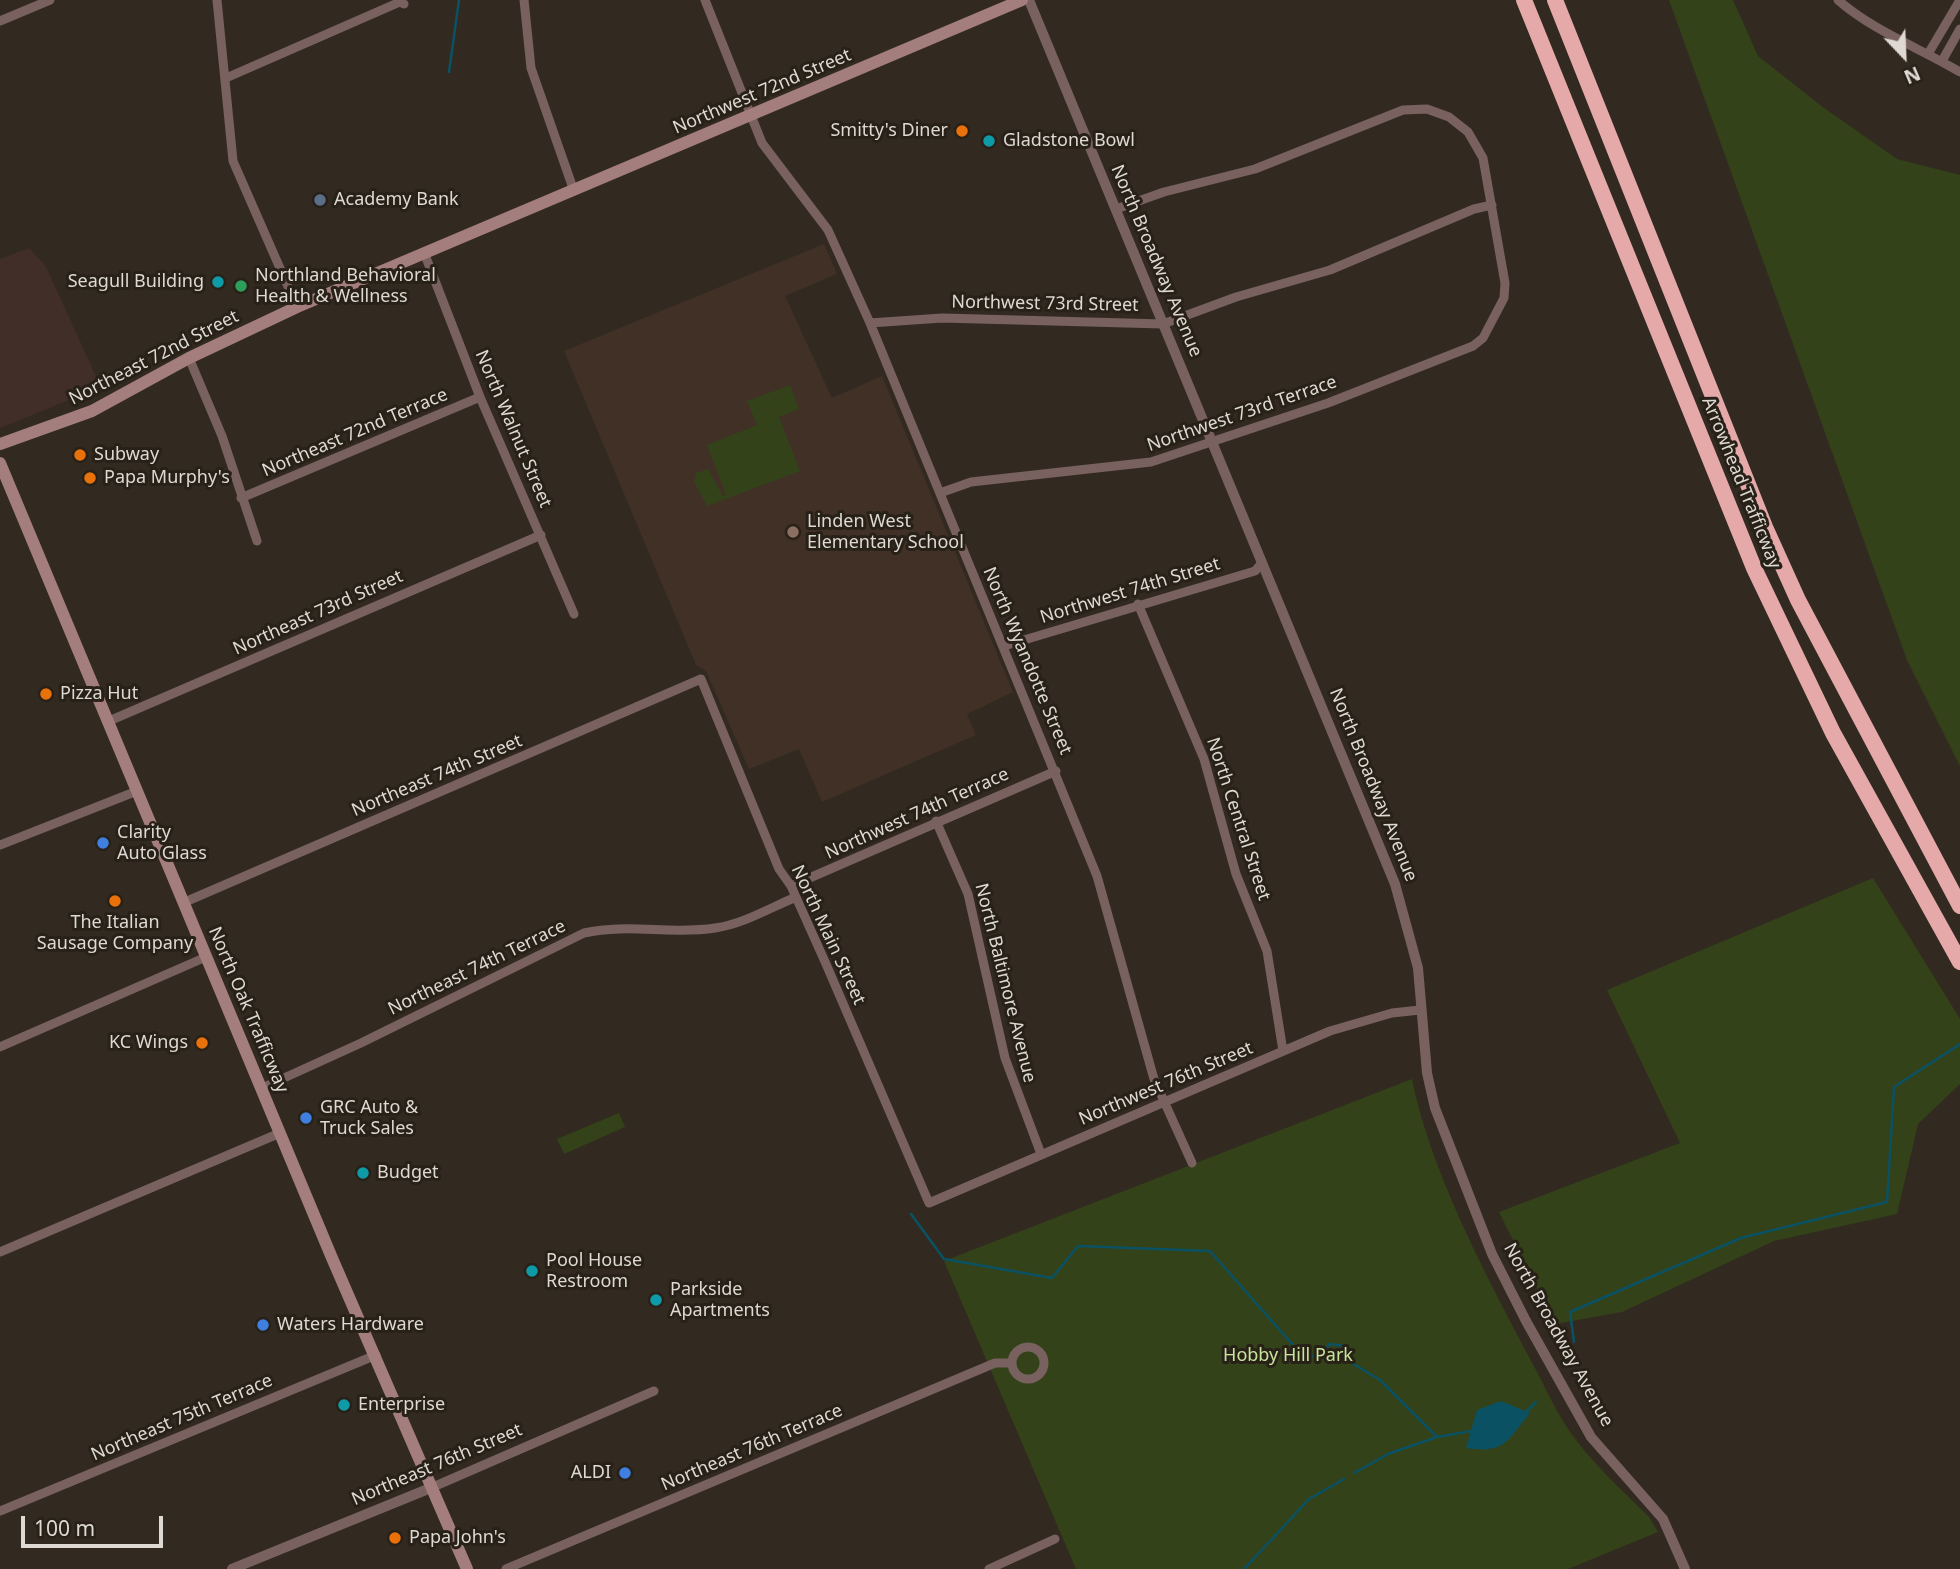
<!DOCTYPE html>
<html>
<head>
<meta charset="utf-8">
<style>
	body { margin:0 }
	#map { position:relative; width:1960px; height:1569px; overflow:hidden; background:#322a21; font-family:"Noto Sans",sans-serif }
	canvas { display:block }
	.north { position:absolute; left:1869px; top:21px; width:70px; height:70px; -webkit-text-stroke:5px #282118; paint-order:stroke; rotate:157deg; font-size:19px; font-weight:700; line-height:28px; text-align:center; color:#ded9d3 }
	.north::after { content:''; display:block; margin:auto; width:24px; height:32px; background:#ded9d3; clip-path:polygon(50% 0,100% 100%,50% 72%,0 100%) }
	.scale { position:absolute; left:21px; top:1516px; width:142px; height:32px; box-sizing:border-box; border:4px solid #ded9d3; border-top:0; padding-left:9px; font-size:21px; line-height:24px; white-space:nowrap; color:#ded9d3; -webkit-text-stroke:5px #282118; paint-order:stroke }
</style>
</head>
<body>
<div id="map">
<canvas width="1960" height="1569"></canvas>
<div class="north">N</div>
<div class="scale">100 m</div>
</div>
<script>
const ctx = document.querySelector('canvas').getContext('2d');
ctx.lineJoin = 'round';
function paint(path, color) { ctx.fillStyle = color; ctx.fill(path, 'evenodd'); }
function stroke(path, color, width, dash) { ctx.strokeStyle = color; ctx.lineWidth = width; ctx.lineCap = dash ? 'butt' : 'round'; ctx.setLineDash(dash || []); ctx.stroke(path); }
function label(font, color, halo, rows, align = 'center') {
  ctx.font = font + ' "Noto Sans",sans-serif'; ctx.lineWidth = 6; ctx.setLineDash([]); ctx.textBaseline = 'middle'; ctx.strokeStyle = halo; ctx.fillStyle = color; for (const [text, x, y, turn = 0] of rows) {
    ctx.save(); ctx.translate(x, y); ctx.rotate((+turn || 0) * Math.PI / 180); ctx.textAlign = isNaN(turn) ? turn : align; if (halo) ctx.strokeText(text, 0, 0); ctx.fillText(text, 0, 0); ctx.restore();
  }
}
paint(new Path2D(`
	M29 248 45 265 101 387 0 428V259Z`), '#412e28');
paint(new Path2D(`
	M824 244 837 274 785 296 832 398 882 376 1013 692 967 714 976 735 822 802 799 749 749 769 706 671 696 665 564 351Z`), '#403025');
paint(new Path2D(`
	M1669 0H1733L1758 56 1824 108 1897 159 1960 175V766L1907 660Z
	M790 385 799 409 779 417 800 471 707 506 694 482 696 473 708 469 723 496 726 495 707 445 757 425 747 401Z
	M1873 878 1960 1019V1084L1918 1124 1897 1214 1774 1241 1622 1312 1555 1324 1499 1212 1680 1143 1607 990Z
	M1412 1079C1430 1170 1485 1274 1529 1357 1544 1384 1557 1416 1576 1440 1597 1468 1624 1492 1649 1517L1658 1532 1568 1569H1076L944 1261Z
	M619 1113 625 1127 564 1154 557 1139Z`), '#334219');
paint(new Path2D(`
	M1501 1401 1530 1413C1507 1441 1505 1454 1466 1448L1477 1410Z`), '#0b5164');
stroke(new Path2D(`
	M449 72 459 0
	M911 1214 944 1259 1052 1278 1078 1246 1210 1251 1300 1353 1321 1358 1329 1344 1346 1346 1350 1362 1380 1380 1437 1437 1471 1431
	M1574 1342 1570 1312 1741 1238 1887 1202 1894 1087 1960 1044
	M1526 1412 1536 1402
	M1354 1473 1388 1454 1437 1437
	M1244 1569 1309 1499 1344 1479`), '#0b5164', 2.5);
stroke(new Path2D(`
	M217 0 233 161 297 307
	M524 0 531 68 574 191
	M705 0 762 143 828 230 870 323 1097 876 1154 1079 1192 1163
	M1838 0C1875 32 1918 47 1960 72
	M0 21 50 0
	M1928 54 1960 0
	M1942 61 1960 29
	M226 78 400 2 404 4
	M425 255 480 397 574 614
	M870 323 942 318 1163 324 1236 297 1330 270 1474 209 1492 205
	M189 358 222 436 257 541
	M940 493 971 482 1151 462 1328 403 1473 346 1483 338 1504 298 1505 283 1483 158 1468 132 1449 117 1427 109 1403 110 1255 169 1164 192 1116 209
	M241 498 480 397
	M1138 604 1204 759 1236 874 1267 951 1283 1051
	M1004 646 1255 571 1262 563
	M109 721 541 535
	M936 821 968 894 1005 1058 1041 1154
	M0 845 137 791
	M791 886 1056 771
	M185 902 701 679 779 869 791 886 826 964 929 1203 1330 1031 1392 1013 1420 1010
	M0 1047 206 957
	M262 1088 361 1043 584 933C628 923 671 935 715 928 743 924 770 908 796 897
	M0 1252 280 1133
	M1012 1363a16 16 0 1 1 32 0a16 16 0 1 1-32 0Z
	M433 1487 654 1391
	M0 1511 376 1355
	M506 1569 995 1363H1012
	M989 1569 1055 1539`), '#796160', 9);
stroke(new Path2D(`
	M1029 0 1395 884 1418 968 1427 1073 1435 1108 1492 1254 1526 1321 1591 1437 1663 1519 1685 1569
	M232 1569 433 1487`), '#796160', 10);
stroke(new Path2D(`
	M0 444 92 411 189 358 297 307 1022 0
	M0 463 332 1258 467 1569`), '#a47e7d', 12);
stroke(new Path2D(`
	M1524 0 1754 568 1833 733 1960 962
	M1555 0 1765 527 1798 600 1960 906`), '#e4a9a8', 16);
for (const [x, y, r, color] of [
	[962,131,7,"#e8710a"],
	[989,141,7,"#0f9aa8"],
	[320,200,7,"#5c6f8a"],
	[218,282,7,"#0f9aa8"],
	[241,286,7,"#2e9e5b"],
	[80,455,7,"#e8710a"],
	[90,478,7,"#e8710a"],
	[793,532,7,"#8d6e63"],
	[46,694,7,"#e8710a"],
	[103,843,7,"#3f7fe0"],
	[115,901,7,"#e8710a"],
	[202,1043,7,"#e8710a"],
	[306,1118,7,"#3f7fe0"],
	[363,1173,7,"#0f9aa8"],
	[532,1271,7,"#0f9aa8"],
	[656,1300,7,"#0f9aa8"],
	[263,1325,7,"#3f7fe0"],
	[344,1405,7,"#0f9aa8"],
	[625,1473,7,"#3f7fe0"],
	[395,1538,7,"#e8710a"]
]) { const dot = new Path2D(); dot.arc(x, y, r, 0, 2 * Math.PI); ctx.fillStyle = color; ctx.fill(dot); stroke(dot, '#282118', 2.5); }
label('18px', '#ded9d3', '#282118', [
	["Northwest 72nd Street",762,92,-23],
	["North Broadway Avenue",1156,261,67],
	["Northwest 73rd Street",1045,304,1],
	["Northeast 72nd Street",154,358,-27],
	["Northwest 73rd Terrace",1242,414,-19],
	["North Walnut Street",513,429,67],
	["Northeast 72nd Terrace",355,433,-23],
	["Arrowhead Trafficway",1741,483,68],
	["Northwest 74th Street",1130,591,-17],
	["Northeast 73rd Street",318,613,-24],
	["North Wyandotte Street",1027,661,67],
	["Northeast 74th Street",437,776,-23],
	["North Broadway Avenue",1373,785,68],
	["Northwest 74th Terrace",917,814,-24],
	["North Central Street",1238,819,72],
	["North Main Street",828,935,65],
	["Northeast 74th Terrace",477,968,-26],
	["North Baltimore Avenue",1005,983,76],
	["North Oak Trafficway",248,1010,67],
	["Northwest 76th Street",1166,1084,-23],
	["North Broadway Avenue",1558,1335,61],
	["Northeast 75th Terrace",182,1418,-23],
	["Northeast 76th Terrace",752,1448,-23],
	["Northeast 76th Street",437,1465,-23]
]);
label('18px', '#ded9d3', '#282118', [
	["Smitty's Diner",948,131,"right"],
	["Gladstone Bowl",1003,141],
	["Academy Bank",334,200],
	["Northland Behavioral",255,276],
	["Health & Wellness",255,297],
	["Seagull Building",204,282,"right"],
	["Subway",94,455],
	["Papa Murphy's",104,478],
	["Linden West",807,522],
	["Elementary School",807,543],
	["Pizza Hut",60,694],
	["Clarity",117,833],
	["Auto Glass",117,854],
	["The Italian",115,923,"center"],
	["Sausage Company",115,944,"center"],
	["KC Wings",188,1043,"right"],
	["GRC Auto &",320,1108],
	["Truck Sales",320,1129],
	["Budget",377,1173],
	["Pool House",546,1261],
	["Restroom",546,1282],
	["Parkside",670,1290],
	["Apartments",670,1311],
	["Waters Hardware",277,1325],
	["Enterprise",358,1405],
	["ALDI",611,1473,"right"],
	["Papa John's",409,1538]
], 'left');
label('18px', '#c7e49c', '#282118', [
	["Hobby Hill Park",1288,1356]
]);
</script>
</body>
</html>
